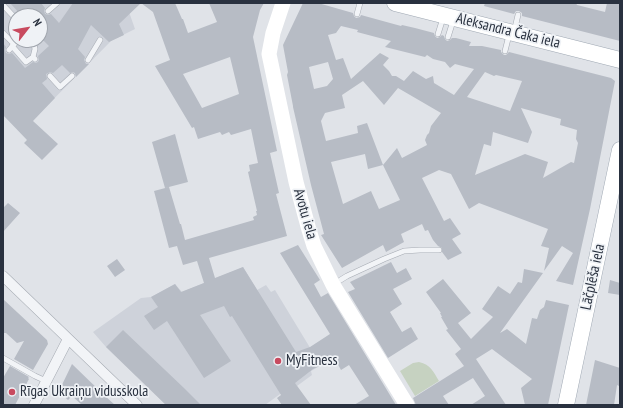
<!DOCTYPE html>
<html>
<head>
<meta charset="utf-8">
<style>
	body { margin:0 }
	#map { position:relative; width:623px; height:408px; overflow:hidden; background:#e0e3e8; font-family:"PT Sans Narrow",sans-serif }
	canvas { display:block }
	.frame { position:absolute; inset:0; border:4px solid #29313f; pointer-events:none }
	.north { position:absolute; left:8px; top:8px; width:40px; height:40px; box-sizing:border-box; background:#eff2f6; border:1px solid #a0a5ad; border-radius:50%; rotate:59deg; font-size:11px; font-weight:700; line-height:16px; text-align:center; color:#29313f }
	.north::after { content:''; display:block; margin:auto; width:14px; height:18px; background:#c84a5f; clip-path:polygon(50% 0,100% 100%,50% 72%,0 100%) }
</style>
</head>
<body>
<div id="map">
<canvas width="623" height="408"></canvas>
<div class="frame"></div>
<div class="north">N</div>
</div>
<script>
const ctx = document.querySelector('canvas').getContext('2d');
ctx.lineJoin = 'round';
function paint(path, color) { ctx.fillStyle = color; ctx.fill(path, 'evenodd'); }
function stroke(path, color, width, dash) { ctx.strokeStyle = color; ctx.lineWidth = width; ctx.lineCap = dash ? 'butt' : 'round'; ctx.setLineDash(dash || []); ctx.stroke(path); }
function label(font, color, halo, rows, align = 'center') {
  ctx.font = font + ' "PT Sans Narrow",sans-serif'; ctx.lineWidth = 3.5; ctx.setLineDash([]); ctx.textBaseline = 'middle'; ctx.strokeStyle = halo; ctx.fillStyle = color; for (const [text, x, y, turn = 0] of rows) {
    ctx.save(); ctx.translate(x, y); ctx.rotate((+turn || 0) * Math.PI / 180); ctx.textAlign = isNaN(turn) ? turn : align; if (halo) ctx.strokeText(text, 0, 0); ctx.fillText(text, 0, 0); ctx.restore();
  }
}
paint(new Path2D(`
	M3 3H119L129 12 135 29 111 41 31 122 3 92ZM16 16H40V40H16Z
	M243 267 257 290 266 285 271 292 275 290 309 346 320 366 311 371 312 375 297 386 295 384 287 389 265 405H166L106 347 93 332 141 298 151 297 175 284 182 292Z`), '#ced2da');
paint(new Path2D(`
	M419 362C431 365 433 371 439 381L415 396 400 371 413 363Z`), '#c6d2c1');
paint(new Path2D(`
	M10 3H41L45 8 44 11 45 14 48 15 51 14 59 23 73 3H175L182 19H183L188 33 217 22 209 3H264L260 10 253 37 277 151 270 153 279 193 276 194 287 236 209 258 215 278 243 267 296 352 310 347 330 334 280 253 298 245 320 280 314 284 321 297 328 293 396 405H354L369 396 349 365 341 370 335 359 313 369 295 383 311 405H282L277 398 281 395 232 316 230 317 224 306 200 315 231 361 204 378 167 321 154 330 144 316 158 307 151 297 175 284 181 292 204 283 197 261 183 265 177 246 169 248 154 191 169 187 180 224H181L185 240 254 220 253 217 257 215 256 211H257L248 172 250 171 249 165 258 163 251 129 231 135 229 132 222 135 220 132 198 139 194 127 192 128 155 66 170 60 153 12 141 3 119 24 124 35 109 42 91 25 78 49 85 57 84 60 86 64H89L76 77 75 73 73 72 70 73 62 65 53 73 50 72 46 74 47 79 42 83 55 98 33 121 58 144 42 160 24 143 27 140 3 115V43L6 47 5 50 6 53 9 54 12 53 25 68 33 62 36 63 38 62 39 60 38 56 49 46 40 37V16H22ZM230 57 239 94 202 108 183 74Z
	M303 3H318L353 13 354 16 356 18 360 17 361 15 401 26 402 25 415 28 434 33 435 36 437 38 440 37 442 35 444 36 445 39 447 41 450 40 452 38H456L471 42 469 46H482L501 50V52L504 55H506L509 52 611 78 615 81 590 209 573 285 556 281 573 253 562 246 544 271 549 248 541 246 548 229 479 203 469 209 451 174 439 170 422 178 444 221 450 218 461 234 452 239 462 253 448 260 442 252V248L438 246 433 240 428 230 425 231 422 224 401 234 404 242 386 252 383 245 342 268 321 235 324 234 311 185 293 107V106L287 75 288 72 283 45ZM341 26 358 30 357 32 391 41 385 47 425 57 427 55 433 59 445 62 450 68 455 64 474 69 454 95 434 83 433 76 426 79 413 71 404 81 396 76H392L389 71 383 65 389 58 380 53 351 79 343 58 336 60 328 35 336 33ZM328 62 333 79 327 86 314 89 309 67ZM485 72 494 76 496 75 522 81 510 111 467 97ZM363 81 384 105 398 88 441 113 431 126 429 133 427 135 425 140 427 145 402 158 397 148 383 165 367 123 357 126 358 133 326 141 321 121 325 113 345 108 342 95ZM521 108 561 119 560 125 577 130 576 139 578 143 574 163 571 162 543 178 548 162 525 154 475 175 484 144 491 146 493 132 528 143 532 132ZM365 154 368 169 383 165 400 200 379 209 371 191 343 204 331 162Z
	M485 3H576L577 5 605 12 607 3H620V41L522 16V13L519 11H516L514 14 484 6Z
	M175 134 188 182 165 188 152 142Z
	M8 203 20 213 3 232V208Z
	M117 259 125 270 115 277 107 266Z
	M391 262 397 273 406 268 412 279 393 289 402 304 390 312 402 332 411 327 418 339 388 358 348 292 355 289 350 282Z
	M524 269 543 273 500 333 507 329 526 344 532 318 537 319 540 310 544 307 546 300 569 305 548 405H525L521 388 532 379 492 349 476 359 506 405H471L485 396 473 378 443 396 449 405H416L413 398 464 366 455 354 461 349 446 330 448 329 441 317H442L440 313H441L426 292 443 279 471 313 458 323 471 339 493 317 482 309 498 286 510 294 518 282 522 283Z
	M610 280 620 283V295L608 293Z
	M3 299 47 340 48 344 33 370 14 359 24 341 17 343 6 333H3Z
	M123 330 185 389 201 405H166L106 347Z
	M595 360 620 368 619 386 617 385 614 405H586Z
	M72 364 105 396 115 405H82L72 396 68 400 59 391Z
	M10 366 29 377 28 378 29 379 15 405H3V378Z`), '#b7bcc5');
const lane = new Path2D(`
	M3 5 16 19
	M48 11 57 3
	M357 14 360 3
	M514 32 518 15
	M3 33 14 44
	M438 34 443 18
	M448 37 453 21
	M33 40 35 49 33 57 35 59
	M12 46 26 62 33 57
	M9 50 18 40
	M505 51 509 35
	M88 60 100 40
	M50 76 60 87 72 76
	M334 284 347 276 384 259 404 251 420 250H439
	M3 358 35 376 46 381`);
const street = new Path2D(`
	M3 276 137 405
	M34 405 68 339`);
const primary = new Path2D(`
	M395 3 620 60
	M566 405 620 150`);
stroke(lane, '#a5aab2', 6);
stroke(street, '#a5aab2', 11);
stroke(primary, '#9fa8b3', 17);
stroke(lane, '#f2f4f7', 5);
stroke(street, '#f2f4f7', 10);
stroke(new Path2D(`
	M283 3 273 33 269 54 296 182 309 230 314 246 333 285 407 405`), '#fff', 15);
stroke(primary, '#fff', 16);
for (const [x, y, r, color] of [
	[278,361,4,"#c84a5f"],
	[12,392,4,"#c84a5f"]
]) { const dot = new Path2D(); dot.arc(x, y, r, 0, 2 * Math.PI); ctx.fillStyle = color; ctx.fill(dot); stroke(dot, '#eff2f6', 1.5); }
label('15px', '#29313f', '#eff2f6', [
	["Aleksandra Čaka iela",508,31,14],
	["Avotu iela",305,214,74],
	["Lāčplēša iela",593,277,-78]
]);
label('15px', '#29313f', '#eff2f6', [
	["MyFitness",286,361],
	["Rīgas Ukraiņu vidusskola",20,392]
], 'left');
</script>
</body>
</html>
